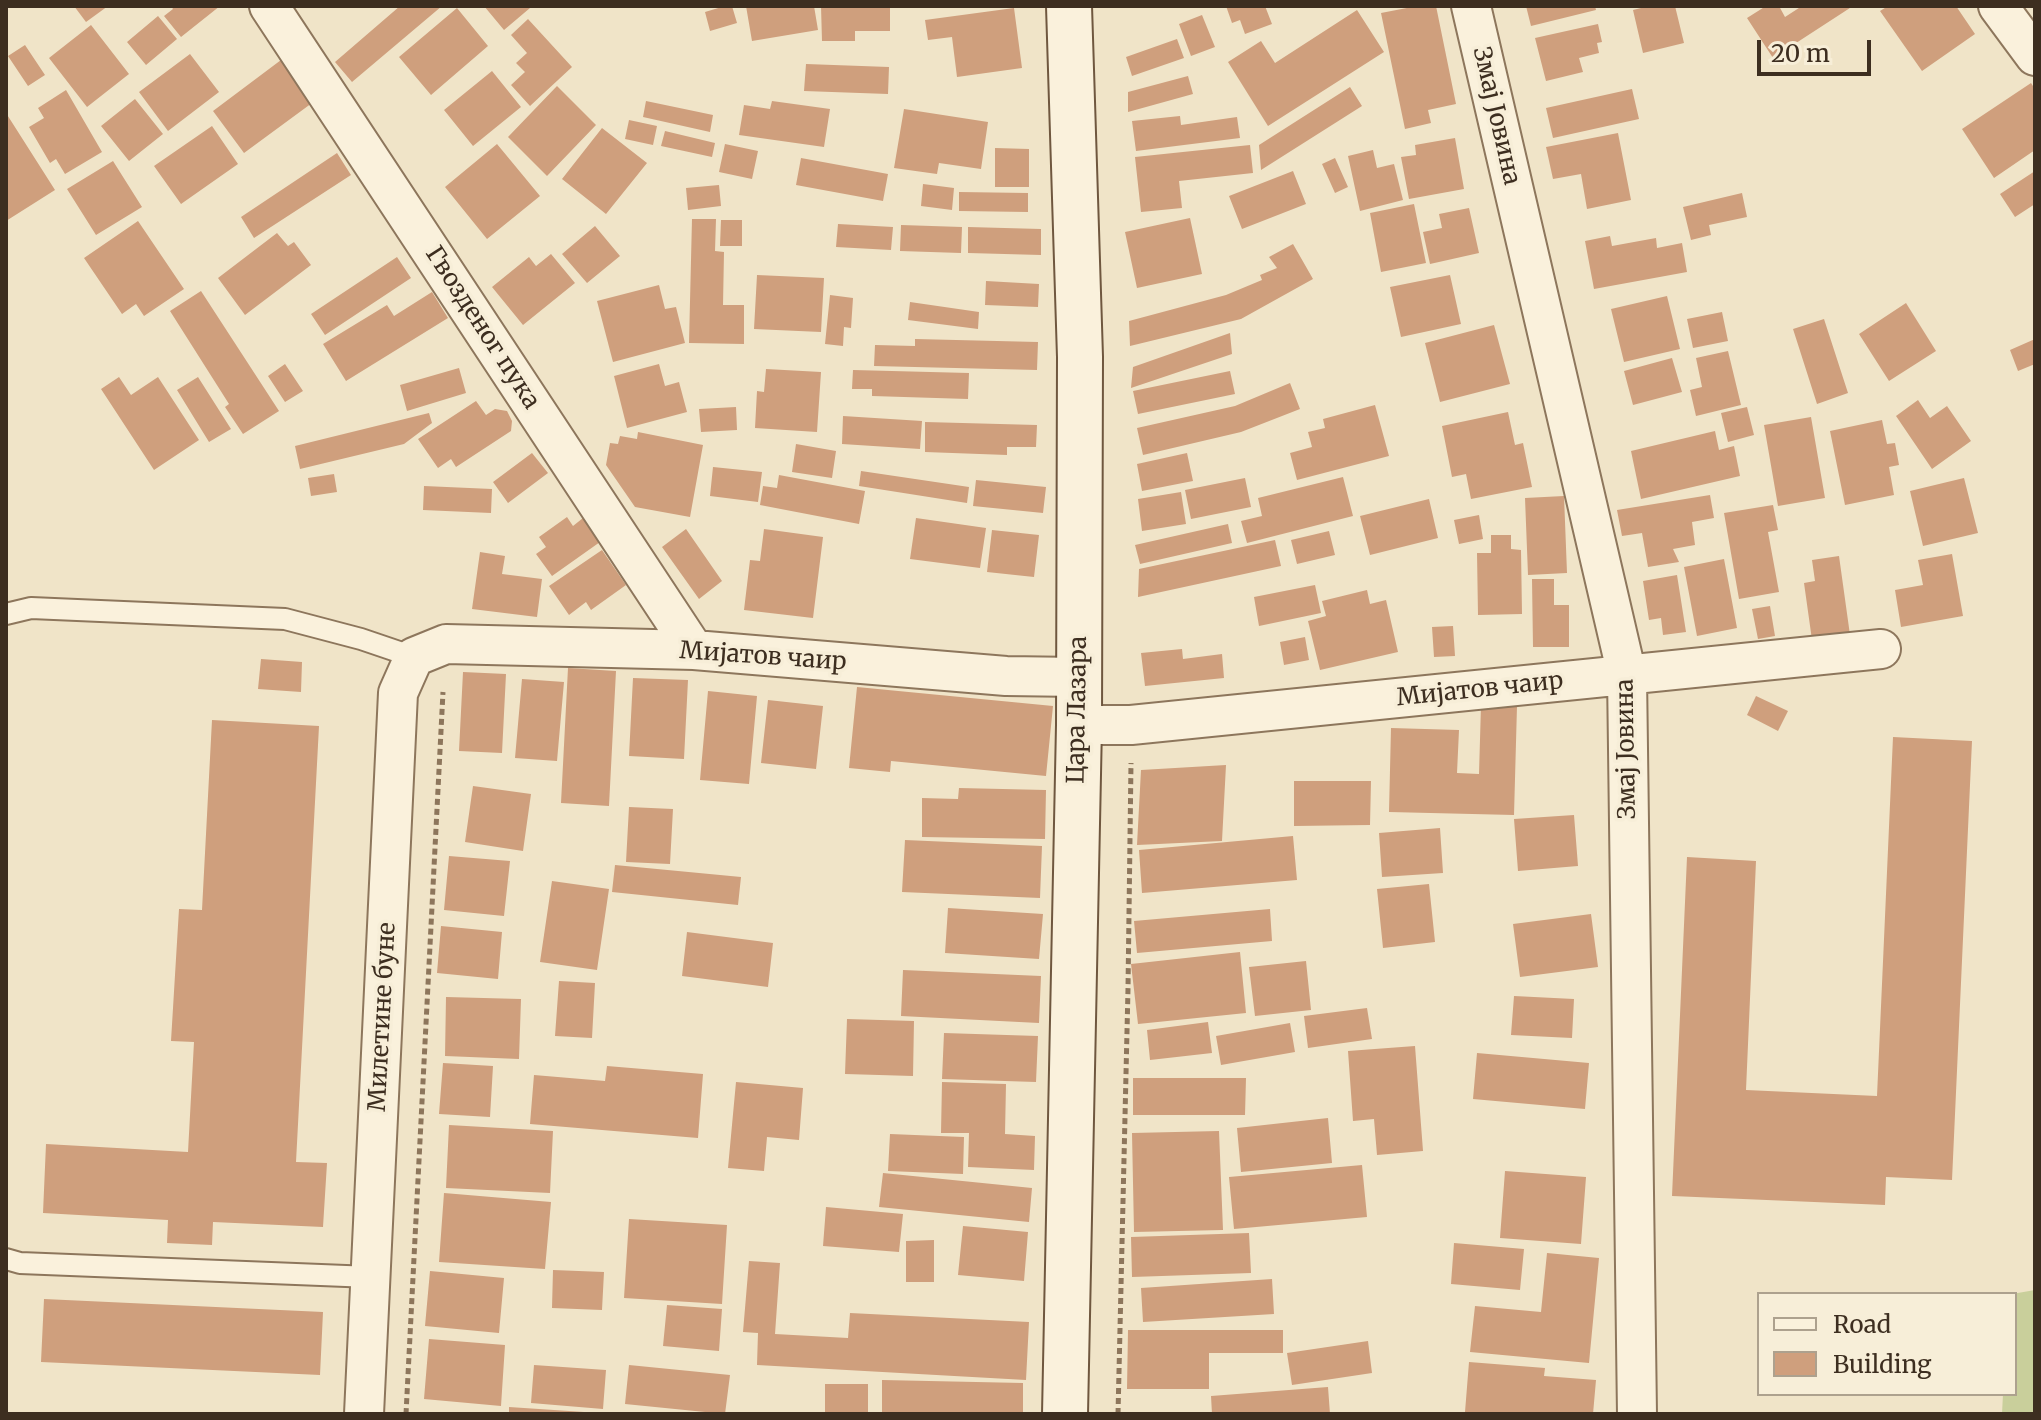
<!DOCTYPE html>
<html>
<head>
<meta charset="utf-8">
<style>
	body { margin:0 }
	#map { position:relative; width:2041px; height:1420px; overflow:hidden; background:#f0e4c8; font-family:Merriweather,serif }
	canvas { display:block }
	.frame { position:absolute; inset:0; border:8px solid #3d2e20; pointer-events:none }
	.legend { position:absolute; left:1757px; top:1292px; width:260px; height:104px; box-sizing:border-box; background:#f7eed8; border:2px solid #ada18e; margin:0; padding:10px 14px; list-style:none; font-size:24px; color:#3d2e20 }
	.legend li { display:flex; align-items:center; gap:16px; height:40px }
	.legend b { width:40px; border:2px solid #ada18e }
	.scale { position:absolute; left:1757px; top:40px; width:114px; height:36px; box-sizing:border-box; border:4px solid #3d2e20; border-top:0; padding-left:10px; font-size:24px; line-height:28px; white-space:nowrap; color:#3d2e20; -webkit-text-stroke:6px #f7eed8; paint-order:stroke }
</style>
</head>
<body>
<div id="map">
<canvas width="2041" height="1420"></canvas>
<div class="frame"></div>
<ul class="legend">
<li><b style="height:10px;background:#faf1dc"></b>Road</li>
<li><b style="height:22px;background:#cf9f7d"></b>Building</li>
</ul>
<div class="scale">20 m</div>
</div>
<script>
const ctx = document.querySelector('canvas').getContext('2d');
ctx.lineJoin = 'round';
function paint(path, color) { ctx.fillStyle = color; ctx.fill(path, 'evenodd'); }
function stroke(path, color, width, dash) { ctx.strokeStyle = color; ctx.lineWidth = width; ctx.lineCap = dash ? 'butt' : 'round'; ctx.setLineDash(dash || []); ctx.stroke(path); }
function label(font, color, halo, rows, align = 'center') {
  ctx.font = font + ' Merriweather,serif'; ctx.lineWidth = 7; ctx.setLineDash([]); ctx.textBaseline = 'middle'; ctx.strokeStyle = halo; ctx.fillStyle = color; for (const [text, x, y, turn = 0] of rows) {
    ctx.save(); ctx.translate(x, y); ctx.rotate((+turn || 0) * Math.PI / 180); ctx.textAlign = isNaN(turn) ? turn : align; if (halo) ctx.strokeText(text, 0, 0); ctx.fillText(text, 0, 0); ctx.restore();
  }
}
paint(new Path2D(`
	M2035 1290V1414H2002L2003 1394H2015V1294H2012Z`), '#c9cf9b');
paint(new Path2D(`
	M74 6H108L86 22Z
	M171 6H220L181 37 164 16 173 9Z
	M400 6H442L352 82 335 62Z
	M484 6H528L530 8 504 30Z
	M725 6H732L737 23 710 31 705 12Z
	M746 6H814L818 30 752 41Z
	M821 6H890V31H855V41H822Z
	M1226 6H1265L1272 24 1245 34 1240 20 1232 23Z
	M1417 6H1436L1456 104 1428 110 1431 123 1405 129 1381 13Z
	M1526 6H1595L1596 10 1531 26Z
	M1649 6H1675L1684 43 1643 53 1633 10Z
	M1766 6H1779L1785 17 1802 6H1853L1773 58 1747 18Z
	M1888 6H1956L1975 34 1922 71 1880 11Z
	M457 8 488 46 431 95 399 57Z
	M1014 8 1022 68 957 77 952 37 928 40 925 20Z
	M1357 10 1384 52 1268 126 1228 62 1261 41 1275 63Z
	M1202 15 1215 47 1191 56 1179 24Z
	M158 16 177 39 146 65 127 42Z
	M528 19 572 67 530 106 511 85 525 72 516 63 527 53 511 35Z
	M1598 24 1602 42 1597 43 1599 53 1579 58 1583 72 1546 81 1535 38Z
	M91 25 129 74 87 107 49 58Z
	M1177 39 1184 58 1132 76 1126 57Z
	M25 45 45 75 28 86 8 56Z
	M190 54 219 92 168 131 139 92Z
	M281 60 312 103 244 153 213 111Z
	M806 64 889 67 888 94 804 91Z
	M492 71 521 107 473 146 444 110Z
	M1188 76 1193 94 1128 112V92Z
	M2031 83 2035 89V150L1994 178 1962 129Z
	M557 86 596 125 547 176 508 137Z
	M1350 87 1362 106 1261 170 1259 145Z
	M1632 89 1639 119 1553 138 1546 108Z
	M66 90 102 152 65 174 56 159 50 163 29 127 44 118 38 108Z
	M135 99 163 134 129 161 101 126Z
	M646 101 713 115 710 132 643 117Z
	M772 101 830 109 824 147 739 135 744 105 770 109Z
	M904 109 988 122 981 169 939 163 937 174 894 168Z
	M6 113 55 190 6 221Z
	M1180 116 1181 125 1237 117 1240 138 1136 151 1132 121Z
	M629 120 657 126 653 145 625 139Z
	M212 126 238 164 181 204 154 166Z
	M602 128 647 163 606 214 562 179Z
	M665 131 715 143 712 157 661 146Z
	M1618 133 1631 200 1587 209 1581 174 1553 179 1546 147Z
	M1455 138 1464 189 1409 199 1401 157 1416 155 1415 145Z
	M497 144 540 196 487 239 445 187Z
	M725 144 758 151 752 179 719 172Z
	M1250 145 1253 173 1179 181 1182 208 1141 212 1135 157Z
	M995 148 1029 149V187H995Z
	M1373 150 1377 168 1394 164 1403 200 1360 211 1348 156Z
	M337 153 351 175 254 238 241 217Z
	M801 158 888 174 883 201 796 185Z
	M1335 158 1348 187 1335 193 1322 164Z
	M113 161 142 207 96 235 67 189Z
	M1293 171 1306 204 1242 229 1229 196Z
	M2035 171V204L2015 217 2000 194Z
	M923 184 954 188 952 210 921 206Z
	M719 185 721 206 688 210 686 188Z
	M959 192 1028 193V212L959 211Z
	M1742 193 1747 217 1709 225 1711 235 1691 240 1683 207Z
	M1414 204 1426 263 1381 272 1370 213Z
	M1469 208 1479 253 1430 264 1423 232 1442 228 1439 214Z
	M1190 218 1202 274 1137 288 1125 232Z
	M692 219H716L715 251 724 252 723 305H744V344L689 343Z
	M721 220H742V246H720Z
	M138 221 184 289 144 316 136 304 122 314 84 258Z
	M838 224 893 227 891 250 836 247Z
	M901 225 962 227 961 253 900 251Z
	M595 226 620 256 587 283 562 254Z
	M968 227 1041 229V255L968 253Z
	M277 233 288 246 294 242 311 265 245 315 218 278Z
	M1610 236 1612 246 1656 238 1657 248 1682 243 1687 272 1594 289 1585 241Z
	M1293 244 1313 279 1241 319 1130 346 1129 321 1226 295 1262 280 1260 275 1277 268 1269 257Z
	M551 254 575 283 523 325 492 287 529 257 536 266Z
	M397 257 411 278 325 335 311 314Z
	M757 275 824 278 821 332 754 329Z
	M1450 275 1461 324 1401 337 1390 287Z
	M986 281 1039 284 1038 307 985 305Z
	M659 285 665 309 676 307 685 343 613 362 597 301Z
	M201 291 279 411 243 434 225 407 229 404 170 311Z
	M432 292 448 318 346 381 323 344 387 305 394 316Z
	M830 295 853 298 851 328 844 327 843 346 825 344Z
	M1667 296 1680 349 1624 362 1611 309Z
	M910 302 979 312 978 329 908 320Z
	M1906 303 1936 351 1889 381 1859 334Z
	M1722 312 1728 341 1693 348 1687 319Z
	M1824 319 1848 393 1817 404 1793 329Z
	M1494 325 1510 384 1440 402 1425 343Z
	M1230 333 1232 354 1131 388 1133 367Z
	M915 339 1038 342 1037 370 874 366 875 345 915 346Z
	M2035 339V364L2018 371 2010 350Z
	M1728 351 1741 405 1696 416 1690 390 1702 387 1696 358Z
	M1672 358 1682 392 1633 405 1624 371Z
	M285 364 303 391 285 402 268 376Z
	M659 364 665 386 679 382 687 412 627 428 614 376Z
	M459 368 466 393 407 411 400 385Z
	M766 369 821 372 817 432 755 428 757 391 764 392Z
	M853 370 969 373 968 399 872 396V389H852Z
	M1230 371 1235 394 1138 414 1133 391Z
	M119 377 131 395 158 377 199 440 154 470 101 389Z
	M198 377 231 429 209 442 177 390Z
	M1290 383 1300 409 1241 432 1143 455 1137 428 1235 406Z
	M1918 400 1930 418 1947 406 1971 441 1932 469 1896 416Z
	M476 401 486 415 495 409 507 411 512 421 511 431 456 467 451 459 438 468 418 439Z
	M1375 405 1389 456 1297 480 1290 453 1312 447 1308 432 1325 428 1323 419Z
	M736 407 737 430 701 432 699 409Z
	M1747 407 1754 435 1728 442 1721 413Z
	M1508 412 1515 445 1523 443 1532 487 1471 499 1466 474 1452 477 1442 426Z
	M429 413 432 423 404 444 300 469 295 446Z
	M843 416 922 421 920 449 842 444Z
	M1811 417 1825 498 1778 506 1764 425Z
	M1882 420 1887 444 1895 443 1899 465 1889 467 1894 495 1845 505 1830 431Z
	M925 422 1037 425 1036 447H1007V455L925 452Z
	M1715 431 1719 450 1734 446 1740 476 1641 499 1631 451Z
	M638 432 703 445 690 517 635 507 606 465 610 443 618 444 620 436 637 439Z
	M796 444 836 451 832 478 792 472Z
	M532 453 548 473 508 503 493 482Z
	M1187 453 1193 481 1142 491 1137 464Z
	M713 467 762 472 758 502 710 496Z
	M861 471 969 487 967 503 859 486Z
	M334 474 337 492 311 496 308 478Z
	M779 475 865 491 859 524 760 505 763 486 777 488Z
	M1343 477 1353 516 1247 543 1241 521 1262 516 1258 498Z
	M1245 478 1251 507 1191 519 1185 490Z
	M1964 478 1978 533 1923 546 1910 491Z
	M976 480 1046 487 1043 513 973 506Z
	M424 486 492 489 491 513 423 510Z
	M1181 492 1186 524 1142 531 1138 499Z
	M1710 495 1714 518 1692 522 1695 545 1673 549 1679 562 1648 567 1642 533 1622 536 1617 510Z
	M1564 496 1567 573 1528 575 1525 498Z
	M1429 499 1438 538 1370 555 1360 516Z
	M1773 505 1778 530 1768 532 1779 592 1739 599 1724 513Z
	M1479 515 1483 539 1459 544 1454 520Z
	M567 517 573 526 583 518 600 542 552 576 536 554 546 547 539 537Z
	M916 518 986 528 980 568 910 559Z
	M1228 524 1232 543 1140 564 1135 545Z
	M686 529 722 581 699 599 662 547Z
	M764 529 823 537 813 618 744 610 750 560 760 561Z
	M992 530 1039 535 1034 577 987 572Z
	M1329 531 1335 555 1297 564 1291 540Z
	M1491 535H1511V549L1521 550 1522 614 1478 615 1477 553H1491Z
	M1275 540 1281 566 1138 597 1139 569Z
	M602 550 626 585 591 610 586 602 569 615 549 586Z
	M480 552 505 556 502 574 542 579 537 617 472 609Z
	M1952 554 1963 616 1901 627 1895 590 1923 585 1918 560Z
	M1839 556 1850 635 1812 640 1804 583 1815 581 1812 560Z
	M1724 559 1737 628 1697 636 1684 567Z
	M1677 575 1686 632 1663 635 1661 618 1649 620 1643 581Z
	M1532 579H1554V605H1569V647H1533Z
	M1315 585 1321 613 1259 626 1254 597Z
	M1367 590 1370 604 1386 600 1398 652 1320 670 1308 621 1326 616 1322 601Z
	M1770 606 1775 636 1758 639 1752 609Z
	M1453 626 1455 656 1434 657 1432 627Z
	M1305 637 1309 660 1284 665 1280 642Z
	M1182 649 1183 659 1222 654 1224 678 1145 686 1141 653Z
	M261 659 302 662 301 692 258 689Z
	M568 668 616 671 609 806 561 803Z
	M463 672 506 674 502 753 459 751Z
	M633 678 688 680 684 759 629 756Z
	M522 679 564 682 557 761 515 758Z
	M857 687 1053 706 1046 776 891 761 890 772 849 768Z
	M708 691 757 696 749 784 700 780Z
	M1756 696 1788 711 1778 731 1747 715Z
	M768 700 823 706 816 769 761 763Z
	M1481 705 1517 706 1514 815 1389 812 1391 728 1459 730 1457 773 1479 774Z
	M212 720 319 726 296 1162 327 1163 323 1227 213 1222 212 1245 167 1243 168 1220 43 1213 46 1144 188 1152 194 1042 171 1041 179 909 202 910Z
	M1893 737 1972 741 1952 1180 1886 1177 1885 1205 1672 1196 1687 857 1756 861 1746 1090 1877 1096Z
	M1226 765 1222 841 1137 845 1141 770Z
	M1294 781H1371L1370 825 1294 826Z
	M473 786 531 794 523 851 465 842Z
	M959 788 1046 790 1045 839 922 837V798L958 799Z
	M629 807 673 809 670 864 626 862Z
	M1574 815 1578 866 1518 871 1514 819Z
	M1440 828 1443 873 1382 877 1379 833Z
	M1293 836 1297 880 1142 893 1139 850Z
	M905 840 1042 846 1040 898 902 892Z
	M449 856 510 861 504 916 444 910Z
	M615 865 741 877 738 905 612 892Z
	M552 881 609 889 597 970 540 962Z
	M1429 884 1435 942 1383 948 1377 889Z
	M948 908 1043 914 1039 959 945 953Z
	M1270 909 1272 941 1137 953 1134 921Z
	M1591 914 1598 967 1520 977 1513 924Z
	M441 926 502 932 498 979 437 973Z
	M687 932 773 943 768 987 682 976Z
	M1240 952 1246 1013 1138 1024 1131 964Z
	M1306 961 1311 1010 1255 1016 1249 967Z
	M903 970 1041 976 1039 1023 901 1016Z
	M559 981 595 983 592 1038 555 1036Z
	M1514 996 1574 999 1572 1038 1511 1035Z
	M446 997 521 999 519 1059 445 1056Z
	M1367 1008 1372 1039 1308 1048 1304 1016Z
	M847 1019 914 1021 913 1076 845 1074Z
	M1208 1022 1212 1053 1150 1060 1147 1030Z
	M1290 1023 1295 1052 1221 1065 1216 1036Z
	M944 1033 1038 1036 1036 1082 942 1079Z
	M1415 1046 1423 1151 1377 1155 1374 1119 1353 1121 1348 1051Z
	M1477 1053 1589 1063 1585 1109 1473 1099Z
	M443 1063 493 1066 490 1117 439 1114Z
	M607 1066 703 1074 698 1138 530 1124 534 1075 605 1081Z
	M1133 1078H1246L1245 1115H1133Z
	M736 1082 803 1088 799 1140 767 1137 764 1171 728 1168Z
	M942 1082 1006 1084 1005 1134 1035 1136 1034 1170 968 1167 969 1133H941Z
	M1328 1118 1332 1163 1241 1172 1237 1128Z
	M449 1125 553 1131 550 1193 446 1188Z
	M1219 1131 1223 1230 1134 1232 1132 1133Z
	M890 1134 964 1137 963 1174 888 1171Z
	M1362 1165 1367 1217 1234 1229 1229 1177Z
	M1505 1171 1586 1177 1581 1244 1500 1238Z
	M883 1173 1032 1188 1029 1222 879 1207Z
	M444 1193 551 1202 545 1269 439 1262Z
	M826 1207 903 1214 899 1252 823 1246Z
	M629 1219 727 1225 722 1304 624 1298Z
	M963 1226 1028 1232 1024 1281 958 1275Z
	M1249 1233 1251 1273 1132 1277 1131 1237Z
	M934 1240V1282H906V1241Z
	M1454 1243 1524 1249 1520 1290 1451 1284Z
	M1547 1253 1599 1258 1589 1363 1470 1352 1475 1306 1541 1312Z
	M749 1261 780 1263 775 1334 848 1338 850 1313 1029 1322 1026 1380 757 1365 758 1333 743 1332Z
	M553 1270 604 1272 602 1310 552 1308Z
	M430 1271 504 1278 499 1333 425 1326Z
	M1272 1279 1274 1314 1143 1322 1141 1288Z
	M44 1299 323 1312 320 1375 41 1362Z
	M667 1305 722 1309 719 1351 663 1346Z
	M1128 1330H1283V1353H1209V1389H1127Z
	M429 1339 505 1345 501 1406 424 1399Z
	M1368 1341 1372 1373 1292 1385 1287 1353Z
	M1469 1362 1545 1368 1544 1376 1596 1380 1593 1414 1465 1412Z
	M534 1365 606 1370 603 1409 531 1403Z
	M629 1365 730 1375 725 1414 625 1404Z
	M882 1380 1023 1383V1414H882Z
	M825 1384H868V1414H825Z
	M1328 1387 1330 1414H1212L1211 1396Z
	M509 1407 584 1412V1414H509Z`), '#cf9f7d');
const lane = new Path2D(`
	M6 614 31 608 285 619 361 639 414 657
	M6 1259 20 1263 371 1277`);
const street = new Path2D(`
	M269 6 694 650
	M1471 6 1627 675 1637 1414
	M1998 6 2035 56
	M1079 725H1131L1881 649
	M364 1414 398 693 414 657 446 644 694 650 1006 676 1079 677`);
const secondary = new Path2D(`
	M1065 1414 1079 725 1080 357 1069 6`);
stroke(lane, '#8d765c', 24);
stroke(street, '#8d765c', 42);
stroke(secondary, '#6f573f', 48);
stroke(new Path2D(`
	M406 1414 443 692
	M1118 1414 1128 989 1131 763`), '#8d765c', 5, [6, 4]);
stroke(lane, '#faf1dc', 20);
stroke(street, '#faf1dc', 38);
stroke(secondary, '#faf1dc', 44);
label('24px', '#3d2e20', '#f7eed8', [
	["Змај Јовина",1496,116,77],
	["Гвозденог пука",482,328,57],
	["Мијатов чаир",763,657,4],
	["Мијатов чаир",1480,690,-6],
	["Цара Лазара",1078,710,-89],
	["Змај Јовина",1627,749,-91],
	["Милетине буне",383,1017,-87]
]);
</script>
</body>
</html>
